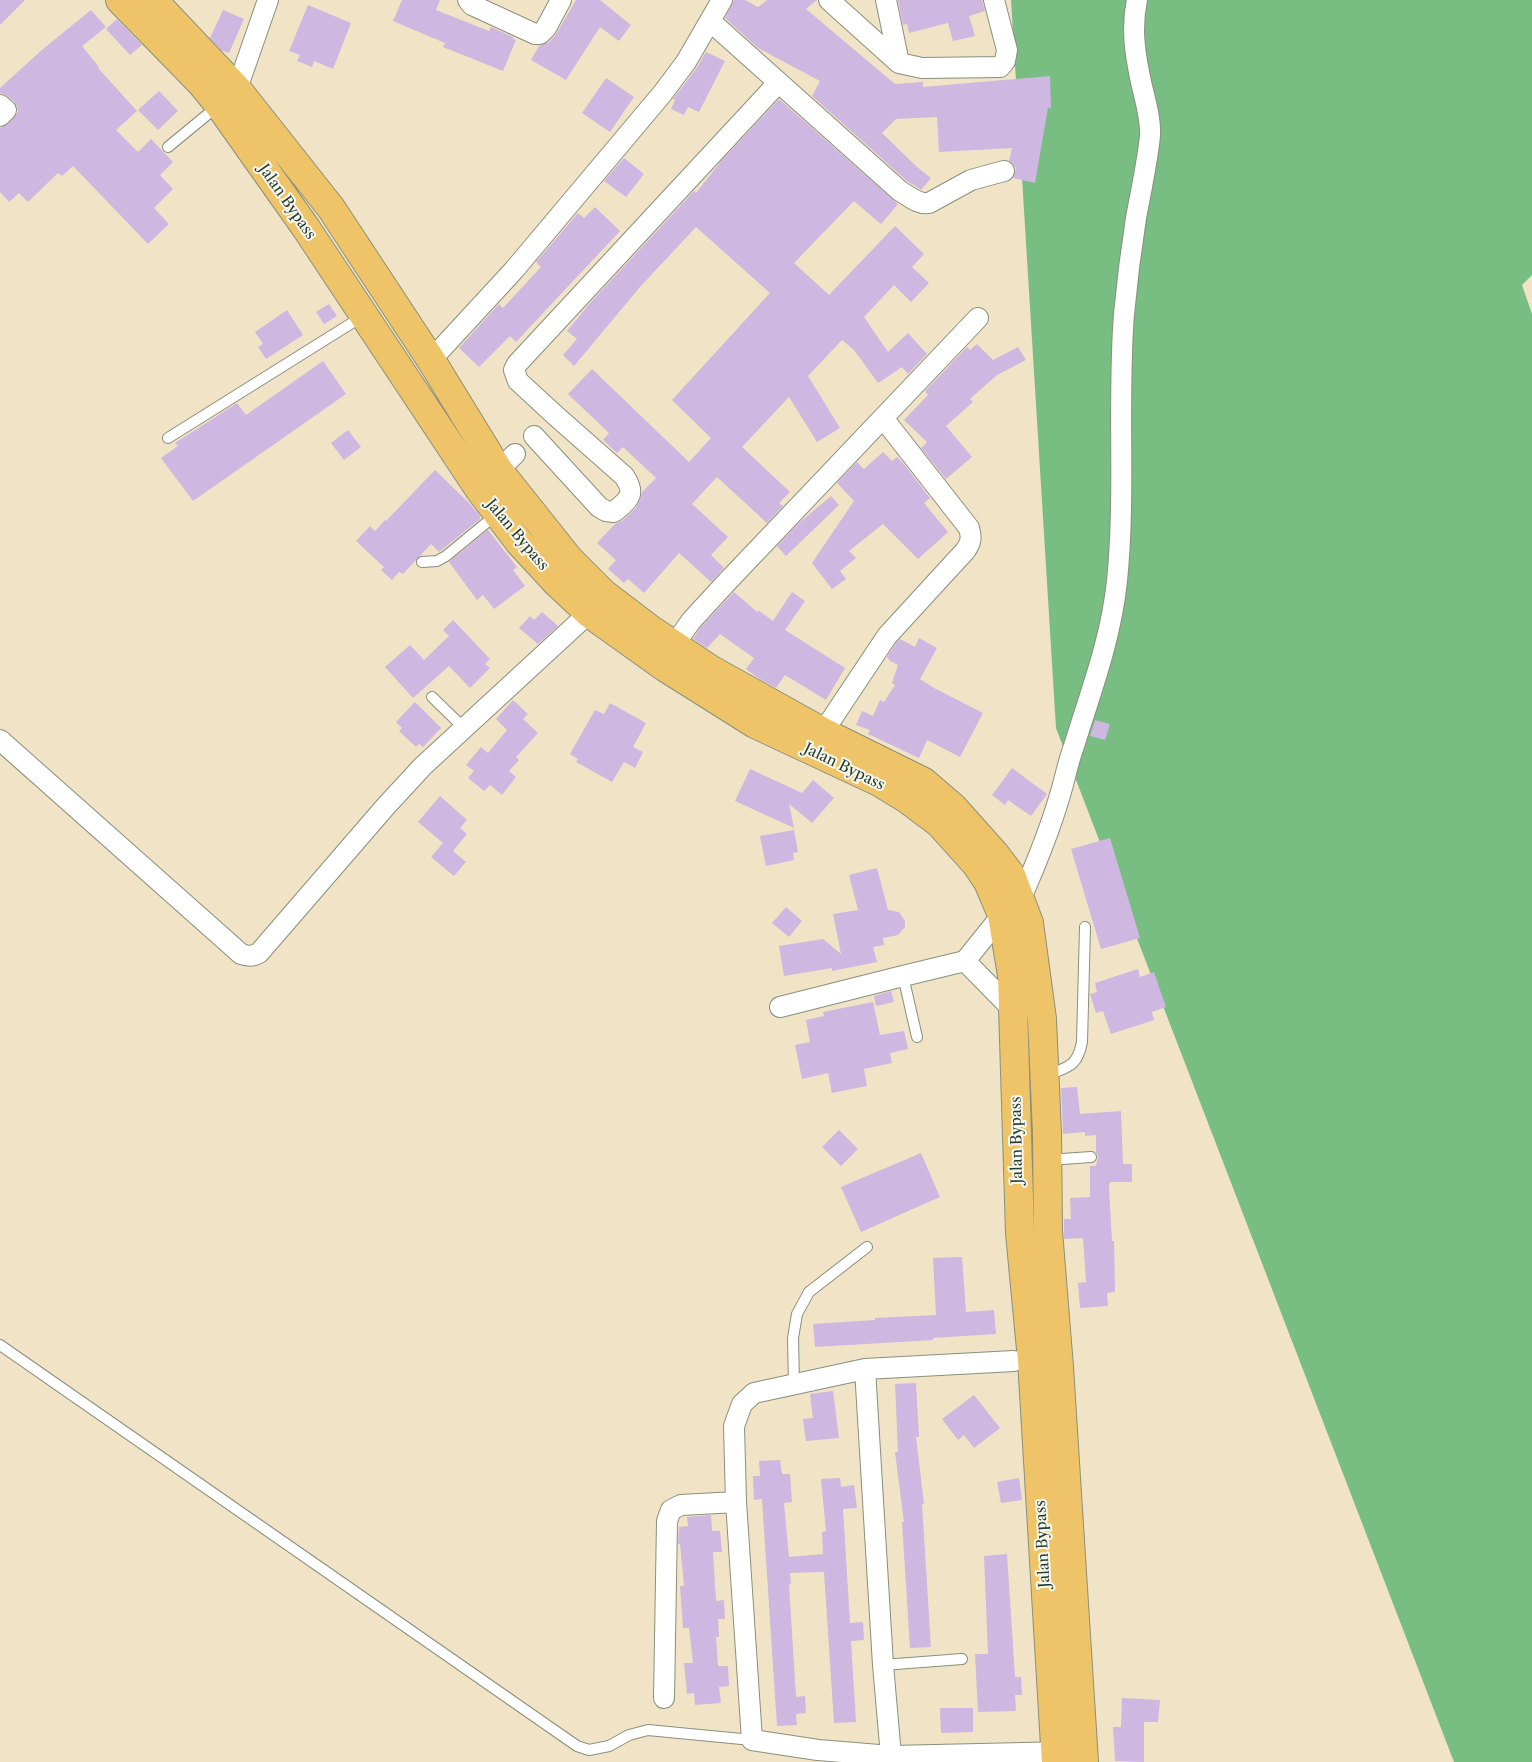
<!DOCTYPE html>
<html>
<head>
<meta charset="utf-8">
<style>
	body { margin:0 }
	canvas { display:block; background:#f1e3c6 }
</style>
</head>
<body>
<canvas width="1532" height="1762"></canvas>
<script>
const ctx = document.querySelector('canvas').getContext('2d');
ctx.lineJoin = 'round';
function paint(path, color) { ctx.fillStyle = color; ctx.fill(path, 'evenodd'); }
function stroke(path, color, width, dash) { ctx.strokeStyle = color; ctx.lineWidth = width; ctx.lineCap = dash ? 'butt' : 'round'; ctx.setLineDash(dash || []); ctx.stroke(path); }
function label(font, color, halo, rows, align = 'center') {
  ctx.font = font + ' "Libre Caslon Text",serif'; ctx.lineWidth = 4; ctx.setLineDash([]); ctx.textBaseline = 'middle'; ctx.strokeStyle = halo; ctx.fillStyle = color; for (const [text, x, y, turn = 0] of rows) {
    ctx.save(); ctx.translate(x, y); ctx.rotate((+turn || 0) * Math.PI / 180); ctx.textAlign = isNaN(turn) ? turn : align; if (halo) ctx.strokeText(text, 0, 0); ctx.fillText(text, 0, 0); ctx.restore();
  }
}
paint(new Path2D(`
	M1011 0H1532V275L1522 285 1532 314V1762H1454L1056 728Z`), '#78bd81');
paint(new Path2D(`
	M0 0H25L0 25Z
	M402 0H440L436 10 489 31 491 27 513 37V39L516 40 503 71 443 47 445 43 393 21Z
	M576 0H600L631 25 619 41 600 27 566 80 531 60 539 46 548 43 555 36Z
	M734 0H745L758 7 767 0H817L806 9 895 84 923 82V87L1050 76 1051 108H1048L1035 183 1013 178 1016 168 1009 161 1012 148 939 152 937 117 896 119 882 133 917 167 931 178 921 190 917 187 907 181 812 96 820 81 758 48 725 18Z
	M898 0H982L985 11 969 16 975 36 953 41 948 23 909 33 907 24 903 25Z
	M308 5 351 23 333 69 314 61 312 67 297 61 300 55 289 51Z
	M91 10 106 27 82 46 99 67 98 68 137 111 116 130 138 152 151 139 173 162 160 175 173 189 154 208 169 224 148 244 73 166 62 176 58 173 28 202 19 193 9 202 0 192V128L8 124 18 112 17 106 14 101 7 96 0 93V88L43 49Z
	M223 10 244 19 229 53 221 50 210 38Z
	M117 19 142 45 130 55 106 29Z
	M706 52 725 61 699 112 688 107 684 115 671 109 675 100 673 99 696 69Z
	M606 78 634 97 610 132 582 113Z
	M159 91 178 111 158 130 138 110Z
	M779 99 898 204 881 224 854 201 794 263 829 295 895 226 924 254 912 267 929 283 911 302 894 285 864 317 888 352 908 333 927 354 908 374 902 367 878 383 854 350 842 340 808 376 840 428 817 442 789 397 742 447 790 492 779 503 783 506 767 523 717 477 692 504 728 537 711 555 724 568 711 582 679 553 644 593 628 579 624 583 608 569 616 560 597 543 615 524 622 521 635 509 640 500 642 492 656 478 623 447 617 453 603 440 609 433 568 394 592 369 689 462 711 438 672 400 770 293 696 227 640 287 574 366 563 355 577 339 567 331 591 302 694 191 696 193 722 160Z
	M624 158 644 174 626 197 604 181Z
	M595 207 620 231 516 342 510 336 479 367 459 348 499 304 503 308 541 267 536 262 578 213 584 218Z
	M329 304 337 316 324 324 316 312Z
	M287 310 303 335 266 359 258 347 263 344 255 332Z
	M977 344 993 360 1018 347 1026 360 997 375 970 399 973 402 946 426 972 457 946 479 921 448 927 442 904 420 928 395 925 391 967 347 970 350Z
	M323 361 346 394 193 501 161 458 178 446 175 443 237 403 246 415Z
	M348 430 361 447 344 460 331 443Z
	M883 452 892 461 897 457 903 463 930 498 924 503 948 532 918 559 883 524 849 551 856 558 840 571 846 579 832 589 812 563 854 501 837 483 857 462 864 469Z
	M435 470 471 505 480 516V519L439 552 431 544 403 574 399 572 392 580 381 570 384 567 356 541 370 526 375 531 385 520 386 521Z
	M831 496 839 505 786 556 777 546 799 523Z
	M488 530 517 567 513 570 525 586 494 609 483 595 477 600 449 562Z
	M734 592 757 612 758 610 773 621 792 592 805 601 785 630 845 668 826 700 785 675 776 688 758 678 746 669 754 658 720 634 707 648 693 639 700 628Z
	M542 612 558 626 538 644 519 628 530 616 534 620Z
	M453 620 490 659 485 664 490 668 470 688 449 666 413 698 385 667 410 645 424 660 449 636 443 630Z
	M919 638 937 648 920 679 934 688 983 713 960 757 927 740 919 758 868 734 870 730 856 725 862 711 873 716 880 700 884 702 895 685 892 683 898 665 890 661 887 657 896 643 900 639 915 647Z
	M513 700 528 714 523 719 538 733 516 757 519 760 509 771 516 777 502 795 490 785 484 791 468 778 474 771 466 765 481 747 488 753 507 730 496 719Z
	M415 702 441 728 423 747 419 744 416 747 399 731 402 728 396 722Z
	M610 703 646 723 633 747 643 752 635 768 624 762 612 782 576 762 578 759 570 754 595 710 604 714Z
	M1095 720 1110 724 1105 740 1090 736Z
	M1012 768 1047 794 1031 816 1008 800 1005 805 992 795Z
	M750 769 802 793 813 780 834 798 812 823 789 804 794 828 735 801Z
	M440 796 467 820 460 828 467 834 453 851 466 862 454 876 431 857 443 843 418 822Z
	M794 830 798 852 793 853 794 860 766 866 760 836Z
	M1110 838 1140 938 1101 949 1071 849Z
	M877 868 888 910 899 912 905 921V927L898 935 883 938 884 945 873 947 877 962 832 971V968L784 976 779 946 823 939 841 954 833 914 858 910 849 875Z
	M786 907 802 921 789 937 772 923Z
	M1138 969 1140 977 1154 972 1166 1007 1152 1012 1154 1020 1111 1034 1103 1011 1096 1013 1090 994 1097 992 1095 983Z
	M891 991 894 1002 876 1006 874 996Z
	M873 1002 880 1035 904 1031 908 1049 890 1053 892 1063 864 1069 867 1086 832 1093 828 1073 802 1079 795 1045 810 1042 806 1020 824 1016 823 1012Z
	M1077 1087 1080 1114 1121 1111 1123 1164H1132V1182H1110L1109 1188 1112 1241H1114L1115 1292 1107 1293 1108 1306 1080 1308 1078 1283 1086 1282 1083 1238 1064 1239V1219H1071L1070 1198 1090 1197V1166H1096L1098 1157 1096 1152V1135L1085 1136V1132L1063 1134 1061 1088Z
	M839 1130 858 1149 841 1166 822 1147Z
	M921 1153 940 1197 861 1232 841 1187Z
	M962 1257 966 1312 994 1310 996 1334 933 1338V1340L815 1347 813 1324 875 1320V1318L936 1315 933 1258Z
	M916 1383 919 1437H916L924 1504H922L931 1647 910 1648 902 1522H904L895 1452H898L895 1384Z
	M833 1391 839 1438 806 1441 803 1419 813 1418 810 1394Z
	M974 1395 1000 1428 974 1448 964 1435 958 1440 942 1419Z
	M780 1460 782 1474H790L792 1502 784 1503 789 1557 823 1554 822 1532 826 1531 821 1479 840 1478 841 1487 854 1485 857 1508 843 1509 850 1623 863 1622 864 1640 851 1641 856 1722 834 1723 824 1572 790 1573 791 1584 789 1585 796 1697 805 1696 806 1713 796 1714 797 1725 777 1726 762 1499 754 1500 753 1476H760L759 1461Z
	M1019 1478 1022 1500 1001 1503 997 1482Z
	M711 1515 712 1531H720L722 1552H713L716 1601 724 1600 725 1619H718L719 1637H716L718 1666H728L729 1686 719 1687 721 1703 695 1705 694 1693 687 1694 684 1663H693L689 1628H683L680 1586H684L680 1544H678L679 1527 688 1526 687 1517Z
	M1007 1554 1015 1677H1021L1022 1695H1015L1016 1711 978 1712 975 1654H988L984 1556Z
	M1122 1698 1160 1700 1158 1722H1144V1762L1115 1761 1113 1727H1121Z
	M940 1708H973V1732L941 1733Z`), '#ceb7e0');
const service = new Path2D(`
	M168 147 219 105
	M168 438 363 316
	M422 562 437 561 446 556 497 514
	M432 697 464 728
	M903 976 917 1037
	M1045 1076C1067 1067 1077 1068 1082 1042L1085 927
	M1048 1160 1091 1157
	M0 1345 577 1746 589 1750 609 1746 629 1735 648 1730 752 1740
	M794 1384 793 1338 797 1314 809 1292 867 1247
	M883 1665 962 1659`);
const minor = new Path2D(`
	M468 0 472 5 535 34H540L546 28 561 0
	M829 0 899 63 922 68 1000 67 1005 61 1007 50 994 0
	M886 0 899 63
	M710 21 900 191C909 196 918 205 929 203L971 180 1004 171
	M237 89 268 0
	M0 105 6 110 0 116
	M431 360 514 270 662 94 686 62 722 0
	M534 436 599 507 606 511 614 512C628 500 637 495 624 476L556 416 518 381 514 370 517 364 778 83
	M490 479 515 454
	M674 645 691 621 725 584 978 318
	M823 732 887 636 965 551C971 543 972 538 969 528L883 418
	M0 740 241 954C248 956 252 957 259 953L386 806 423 766 589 613
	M1021 898C1036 864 1050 830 1060 795 1065 779 1068 762 1074 746 1091 691 1111 639 1117 581 1126 492 1117 403 1124 314 1127 282 1131 250 1136 218 1141 191 1147 164 1150 136 1151 118 1145 100 1141 82 1135 54 1131 28 1137 0
	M965 961 1014 1011
	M780 1007 903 976 965 961 1002 915
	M1014 1361 865 1369 883 1665 891 1756 1068 1752
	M865 1369 754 1393 742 1404 734 1426 736 1502 752 1740 818 1750 891 1756
	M664 1698 667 1521 671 1510 681 1505 736 1502`);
const trunk = new Path2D(`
	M120 0 201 83 219 105 306 228 479 489 519 542 556 582 589 613 666 668 755 724 879 782 907 799 939 823 976 864 988 882 1002 915 1012 975 1020 1233 1032 1360 1056 1762
	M153 0 237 89 331 208 431 360 499 471 569 559 604 594 650 629 710 669 823 732 924 782 953 807 995 854 1011 875 1029 923 1042 1019 1047 1133 1048 1231 1059 1367 1084 1762`);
stroke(service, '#88907d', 12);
stroke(minor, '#88907d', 22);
stroke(trunk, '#88907d', 30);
stroke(service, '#fff', 10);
stroke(minor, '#fff', 20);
stroke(trunk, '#efc469', 28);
label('15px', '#1f3d34', '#fbf7ec', [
	["Jalan Bypass",287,202,55],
	["Jalan Bypass",517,535,50],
	["Jalan Bypass",844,767,26],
	["Jalan Bypass",1017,1140,-91],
	["Jalan Bypass",1043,1544,-93]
]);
</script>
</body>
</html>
